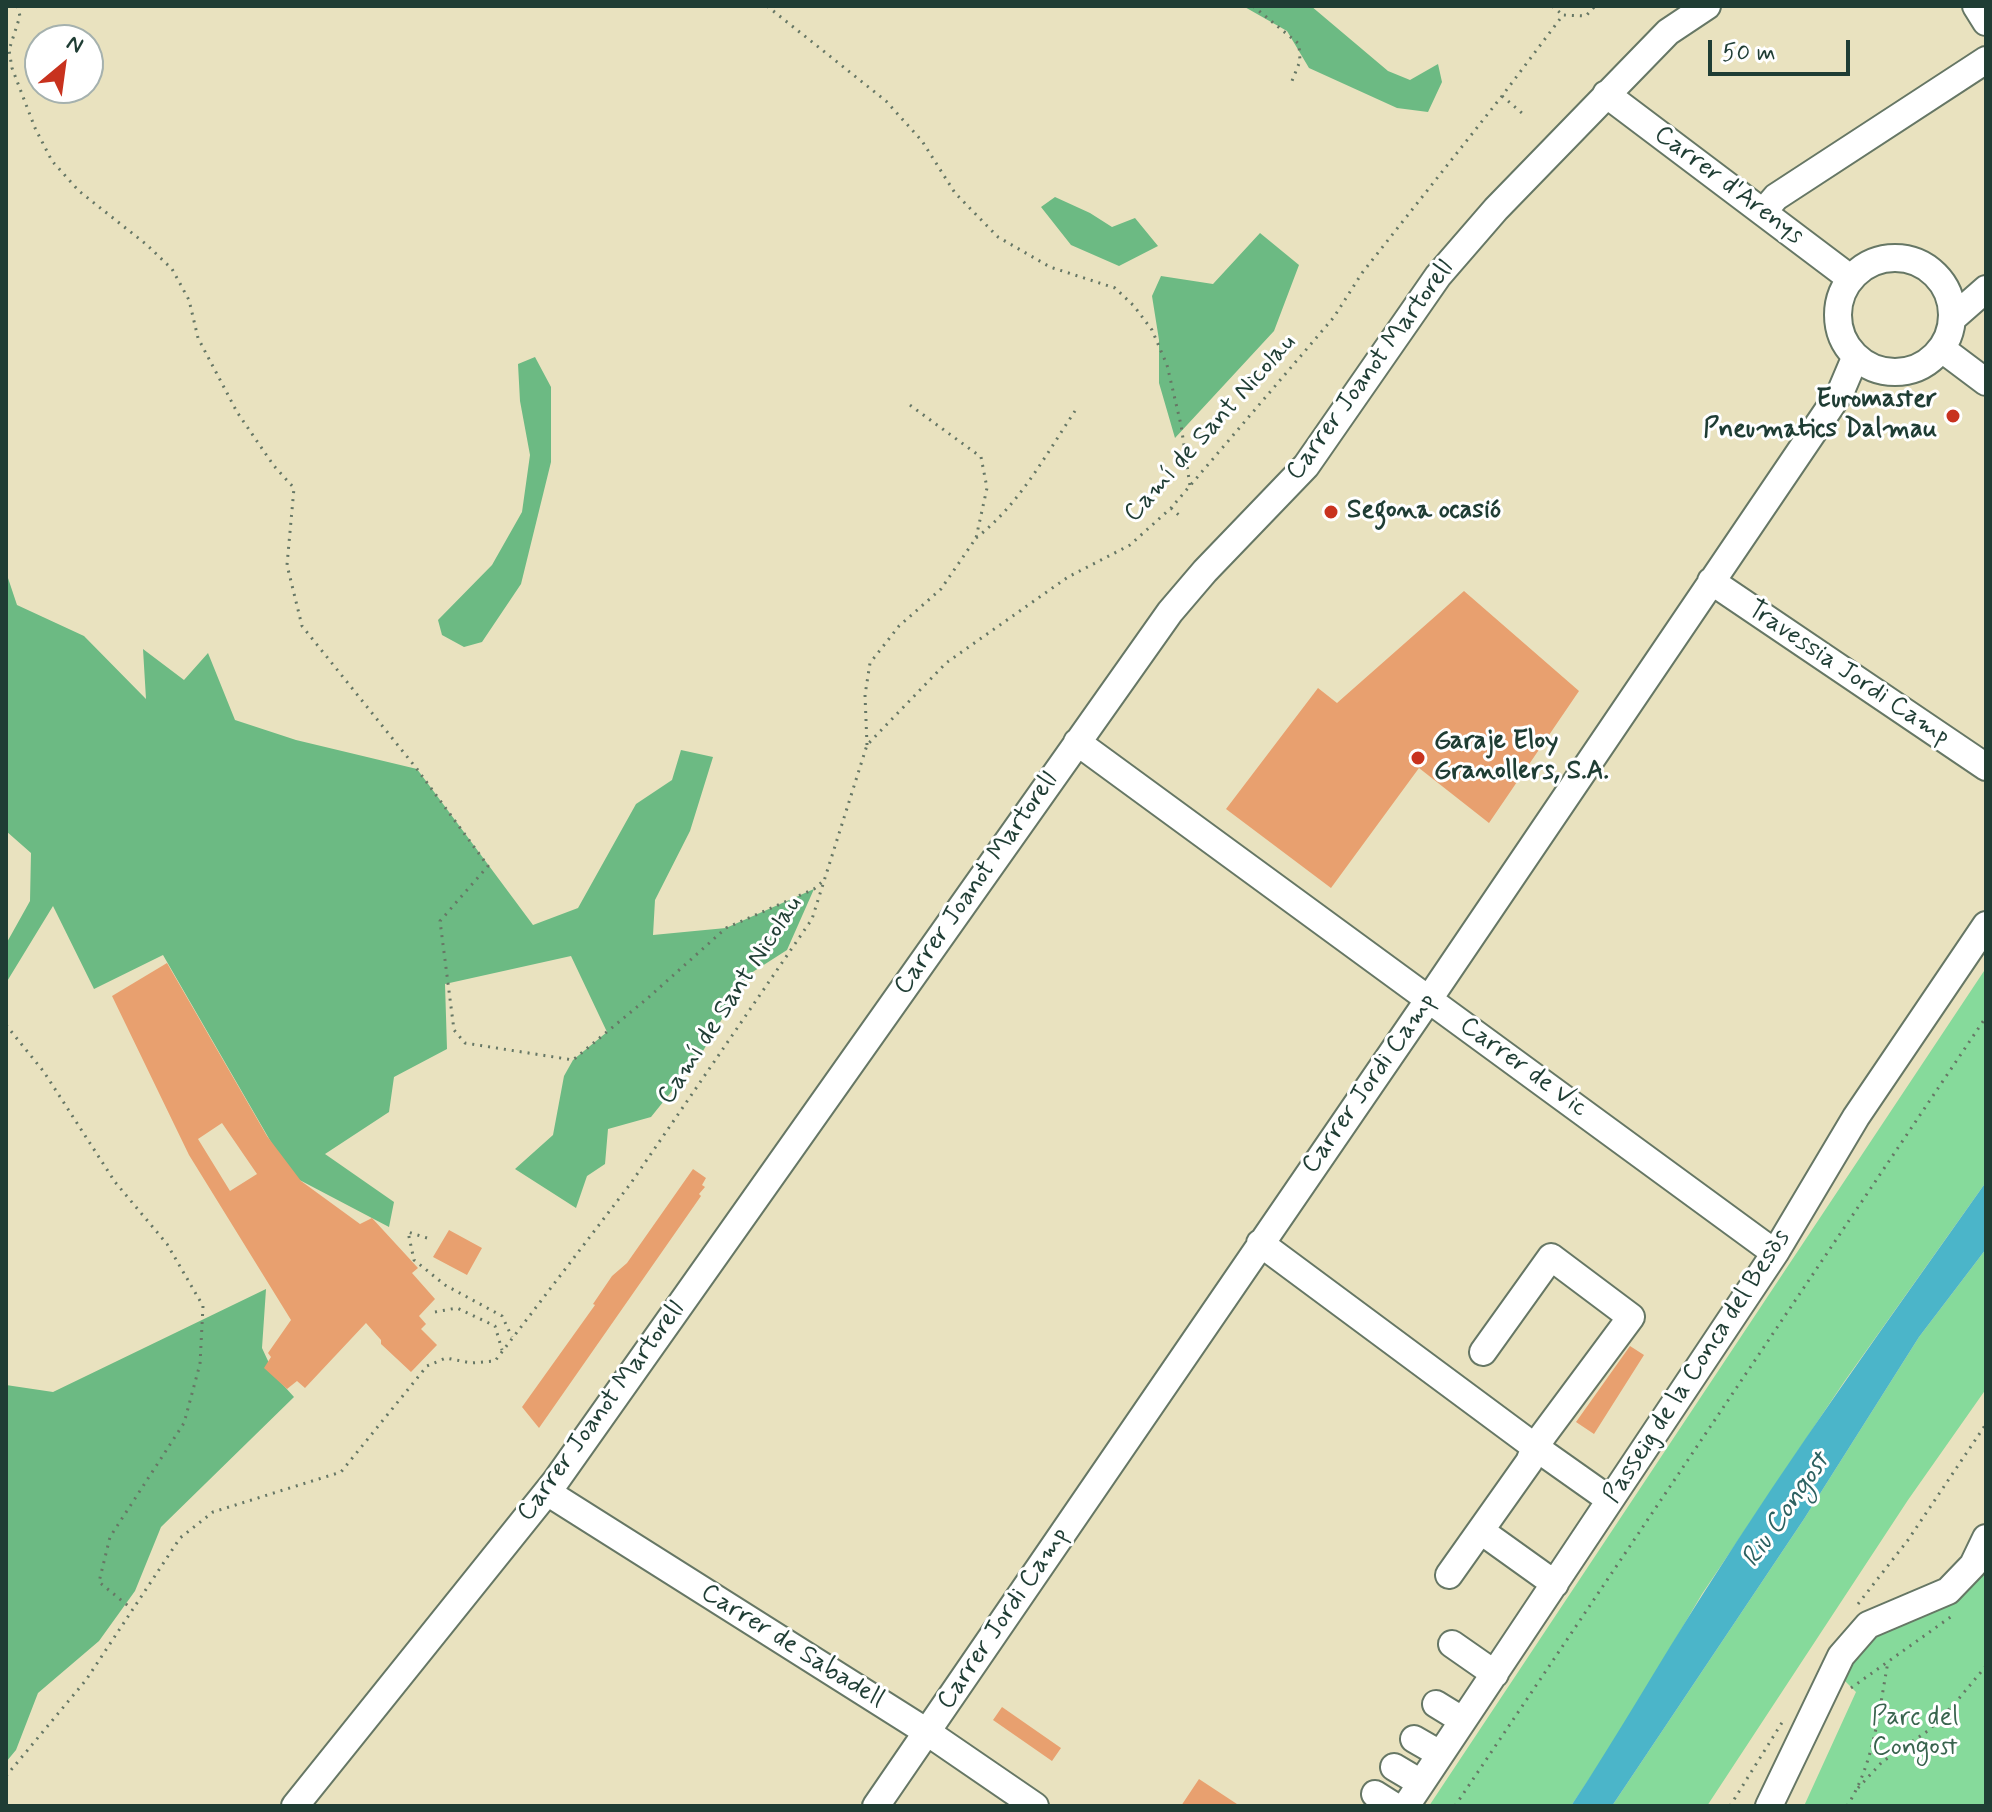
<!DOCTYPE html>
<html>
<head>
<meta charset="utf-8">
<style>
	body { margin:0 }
	#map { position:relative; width:1992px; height:1812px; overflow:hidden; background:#e9e2bf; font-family:Mynerve,sans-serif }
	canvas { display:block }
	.frame { position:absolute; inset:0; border:8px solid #1f3d34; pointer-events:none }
	.north { position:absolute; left:24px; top:24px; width:80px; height:80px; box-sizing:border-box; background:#fff; border:2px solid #a5b1ae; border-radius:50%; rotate:29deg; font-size:22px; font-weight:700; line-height:32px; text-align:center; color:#1f3d34 }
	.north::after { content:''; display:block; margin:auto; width:28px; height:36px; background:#c8321e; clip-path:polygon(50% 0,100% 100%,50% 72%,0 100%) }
	.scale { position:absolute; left:1708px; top:40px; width:142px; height:36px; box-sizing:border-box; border:4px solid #1f3d34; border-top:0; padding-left:10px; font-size:24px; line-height:28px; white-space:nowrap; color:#1f3d34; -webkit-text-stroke:6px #fff; paint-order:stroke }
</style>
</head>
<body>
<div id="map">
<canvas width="1992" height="1812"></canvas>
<div class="frame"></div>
<div class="north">N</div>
<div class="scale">50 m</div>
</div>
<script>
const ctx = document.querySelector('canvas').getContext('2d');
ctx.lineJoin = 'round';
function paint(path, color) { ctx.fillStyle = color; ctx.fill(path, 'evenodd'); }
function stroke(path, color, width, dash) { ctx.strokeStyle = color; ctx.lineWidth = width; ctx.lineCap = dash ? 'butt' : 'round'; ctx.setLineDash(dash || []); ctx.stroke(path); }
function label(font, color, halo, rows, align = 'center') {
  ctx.font = font + ' Mynerve,sans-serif'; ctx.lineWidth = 6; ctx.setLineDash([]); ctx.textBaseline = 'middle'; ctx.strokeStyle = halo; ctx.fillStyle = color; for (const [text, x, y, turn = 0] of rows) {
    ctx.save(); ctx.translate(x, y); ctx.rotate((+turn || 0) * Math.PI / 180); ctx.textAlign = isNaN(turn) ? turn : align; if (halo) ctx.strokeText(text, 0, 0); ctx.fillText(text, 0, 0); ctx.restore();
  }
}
paint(new Path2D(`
	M1986 968V1182L1844 1382 1702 1594 1620 1733 1571 1806H1429Z
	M1986 1249V1389L1908 1500 1707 1806H1612L1804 1519 1919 1337Z
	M1986 1560V1806H1804L1856 1692 1842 1678 1852 1660 1872 1633Z`), '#86da9b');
paint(new Path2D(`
	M1243 6H1311L1388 71 1410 80 1438 64 1442 82 1428 112 1397 108 1309 68 1287 31Z
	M1055 197 1090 213 1112 227 1135 218 1158 246 1119 266 1071 245 1041 207Z
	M1260 233 1299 265 1274 331 1175 438 1159 383V340L1152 296 1161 276 1213 284Z
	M535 357 551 387V462L521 584 482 642 464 647 442 635 438 620 492 565 522 512 530 455 520 401 518 364Z
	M6 572 17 605 84 636 146 699 143 649 184 680 208 653 235 720 296 740 417 769 533 925 578 908 636 804 672 780 681 750 713 757 690 831 655 900 653 935 726 928 814 889 787 950 748 975 700 1056 651 1117 608 1129 605 1164 587 1176 576 1208 515 1169 553 1135 564 1076 573 1060 607 1032 571 956 445 984 447 1049 394 1077 389 1112 325 1154 394 1202 389 1227 290 1175 163 955 94 989 53 906 6 983V944L30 901 31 853 6 831Z
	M266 1289 262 1348 275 1376 294 1397 161 1527 135 1591 99 1641 38 1693 16 1750 6 1762V1385L53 1392Z`), '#6cba83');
paint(new Path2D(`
	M1986 1182V1249L1919 1337 1804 1519 1612 1806H1571C1617 1737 1658 1664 1703 1594 1792 1453 1890 1318 1986 1182Z`), '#4bb5c9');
paint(new Path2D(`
	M1464 591 1579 691 1489 823 1419 768 1331 888 1226 809 1318 688 1337 703Z
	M167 963 267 1136 301 1181 360 1224 372 1218 418 1268 412 1273 435 1299 419 1316 426 1324 421 1329 437 1345 411 1372 381 1344V1340L366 1323 305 1388 297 1381 287 1389 264 1368 271 1357 268 1353 291 1320 189 1155 112 996ZM222 1123 257 1174 230 1191 198 1139Z
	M693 1169 706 1178 702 1185 705 1187 699 1194 701 1196 539 1428 522 1407 595 1305 593 1304 612 1276 627 1263Z
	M449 1230 482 1248 467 1275 433 1257Z
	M1630 1346 1644 1355 1594 1434 1576 1422Z
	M1002 1707 1061 1748 1052 1761 993 1720Z
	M1199 1779 1240 1806H1181Z`), '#e8a06f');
const minor = new Path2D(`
	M1976 6 1986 22
	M1606 94 1850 278
	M1763 212 1776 197 1986 60
	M1838 315a57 57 0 1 1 114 0a57 57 0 1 1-114 0Z
	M1953 318 1986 289
	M1942 349 1986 382
	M1711 581 1986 767
	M1077 742 1775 1253
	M1260 1243 1535 1447 1610 1500
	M547 1492 927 1732 1035 1806
	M1481 1531 1555 1584
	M1449 1575 1529 1462 1535 1447 1544 1434 1631 1317 1551 1257 1483 1352
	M1452 1644 1495 1674
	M1436 1704 1462 1720
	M1414 1739 1440 1754
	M1394 1767 1421 1783
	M1375 1794 1394 1806
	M295 1806 555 1482 1170 612 1205 571 1306 466 1438 276 1496 209 1668 32 1707 6
	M876 1806 1429 999 1841 391 1855 358
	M1406 1806 1775 1253 1856 1117 1986 925
	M1769 1806 1841 1656 1868 1625 1948 1591 1973 1565 1986 1538`);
stroke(minor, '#667765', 30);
stroke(new Path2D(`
	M6 6H11
	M17 6 20 16 9 50 12 68 35 128 52 161 79 191 147 245 172 269 189 300 198 338 237 412 274 466 294 488 287 565 302 626 417 769 488 866 440 921 454 1030 465 1043 573 1060 649 997 726 928 814 889 822 882
	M767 6 886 101 922 141 955 193 998 237 1050 267 1115 288 1134 306 1152 330 1167 365 1181 425 1190 486
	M1253 6 1299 44 1300 61 1292 81
	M1552 6 1563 15
	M1502 96 1522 113
	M1171 508 1181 517
	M976 538C1019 505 1045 456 1075 411
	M867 745 865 695 870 663 899 626 941 589 976 538 987 488 981 457 907 403
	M6 1025 44 1072 115 1182 167 1244 203 1306 200 1364 184 1423 110 1537 99 1582 132 1609
	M427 1238 408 1232 414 1260 445 1285 502 1316 512 1337
	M435 1312 457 1308 495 1326 502 1350
	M1858 1604 1908 1540 1986 1424
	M1851 1688 1952 1616
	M6 1776 86 1680 180 1538 213 1512 341 1472 427 1366 446 1358 471 1363 495 1361 631 1183 812 919 867 745 946 663 1068 577 1130 545 1171 508 1334 317 1362 273 1502 96 1563 15 1586 16 1595 6
	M1858 1788 1882 1762 1929 1730 1956 1702 1986 1666
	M1455 1806 1986 1017
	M1730 1806 1783 1721
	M1847 1806C1874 1764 1879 1710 1888 1662`), '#667765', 3, [2, 6]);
stroke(minor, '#fff', 26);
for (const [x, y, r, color] of [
	[1953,416,8,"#c8321e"],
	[1331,512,8,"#c8321e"],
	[1418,758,8,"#c8321e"]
]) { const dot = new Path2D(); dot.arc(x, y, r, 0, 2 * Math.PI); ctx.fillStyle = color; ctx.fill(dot); stroke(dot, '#fff', 3); }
label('26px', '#1f3d34', '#fff', [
	["Carrer d'Arenys",1728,186,37],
	["Carrer Joanot Martorell",1371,371,-54],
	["Camí de Sant Nicolau",1211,429,-48],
	["Travessia Jordi Camp",1848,674,34],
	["Carrer Joanot Martorell",977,884,-55],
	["Camí de Sant Nicolau",731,1001,-57],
	["Carrer de Vic",1523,1068,36],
	["Carrer Jordi Camp",1370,1084,-55],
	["Passeig de la Conca del Besòs",1698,1367,-57],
	["Carrer Joanot Martorell",602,1412,-54],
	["Carrer Jordi Camp",1004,1619,-56],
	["Carrer de Sabadell",792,1647,32]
]);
label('bold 26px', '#1f3d34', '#fff', [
	["Euromaster",1937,401,"right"],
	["Pneumatics Dalmau",1937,431,"right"],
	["Segona ocasió",1347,512],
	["Garaje Eloy",1434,743],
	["Granollers, S.A.",1434,773]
], 'left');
label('26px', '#39644e', '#fff', [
	["Parc del",1915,1719],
	["Congost",1915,1749]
]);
label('italic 28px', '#2c6161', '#fff', [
	["Riu Congost",1787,1511,-55]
]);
</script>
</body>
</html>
